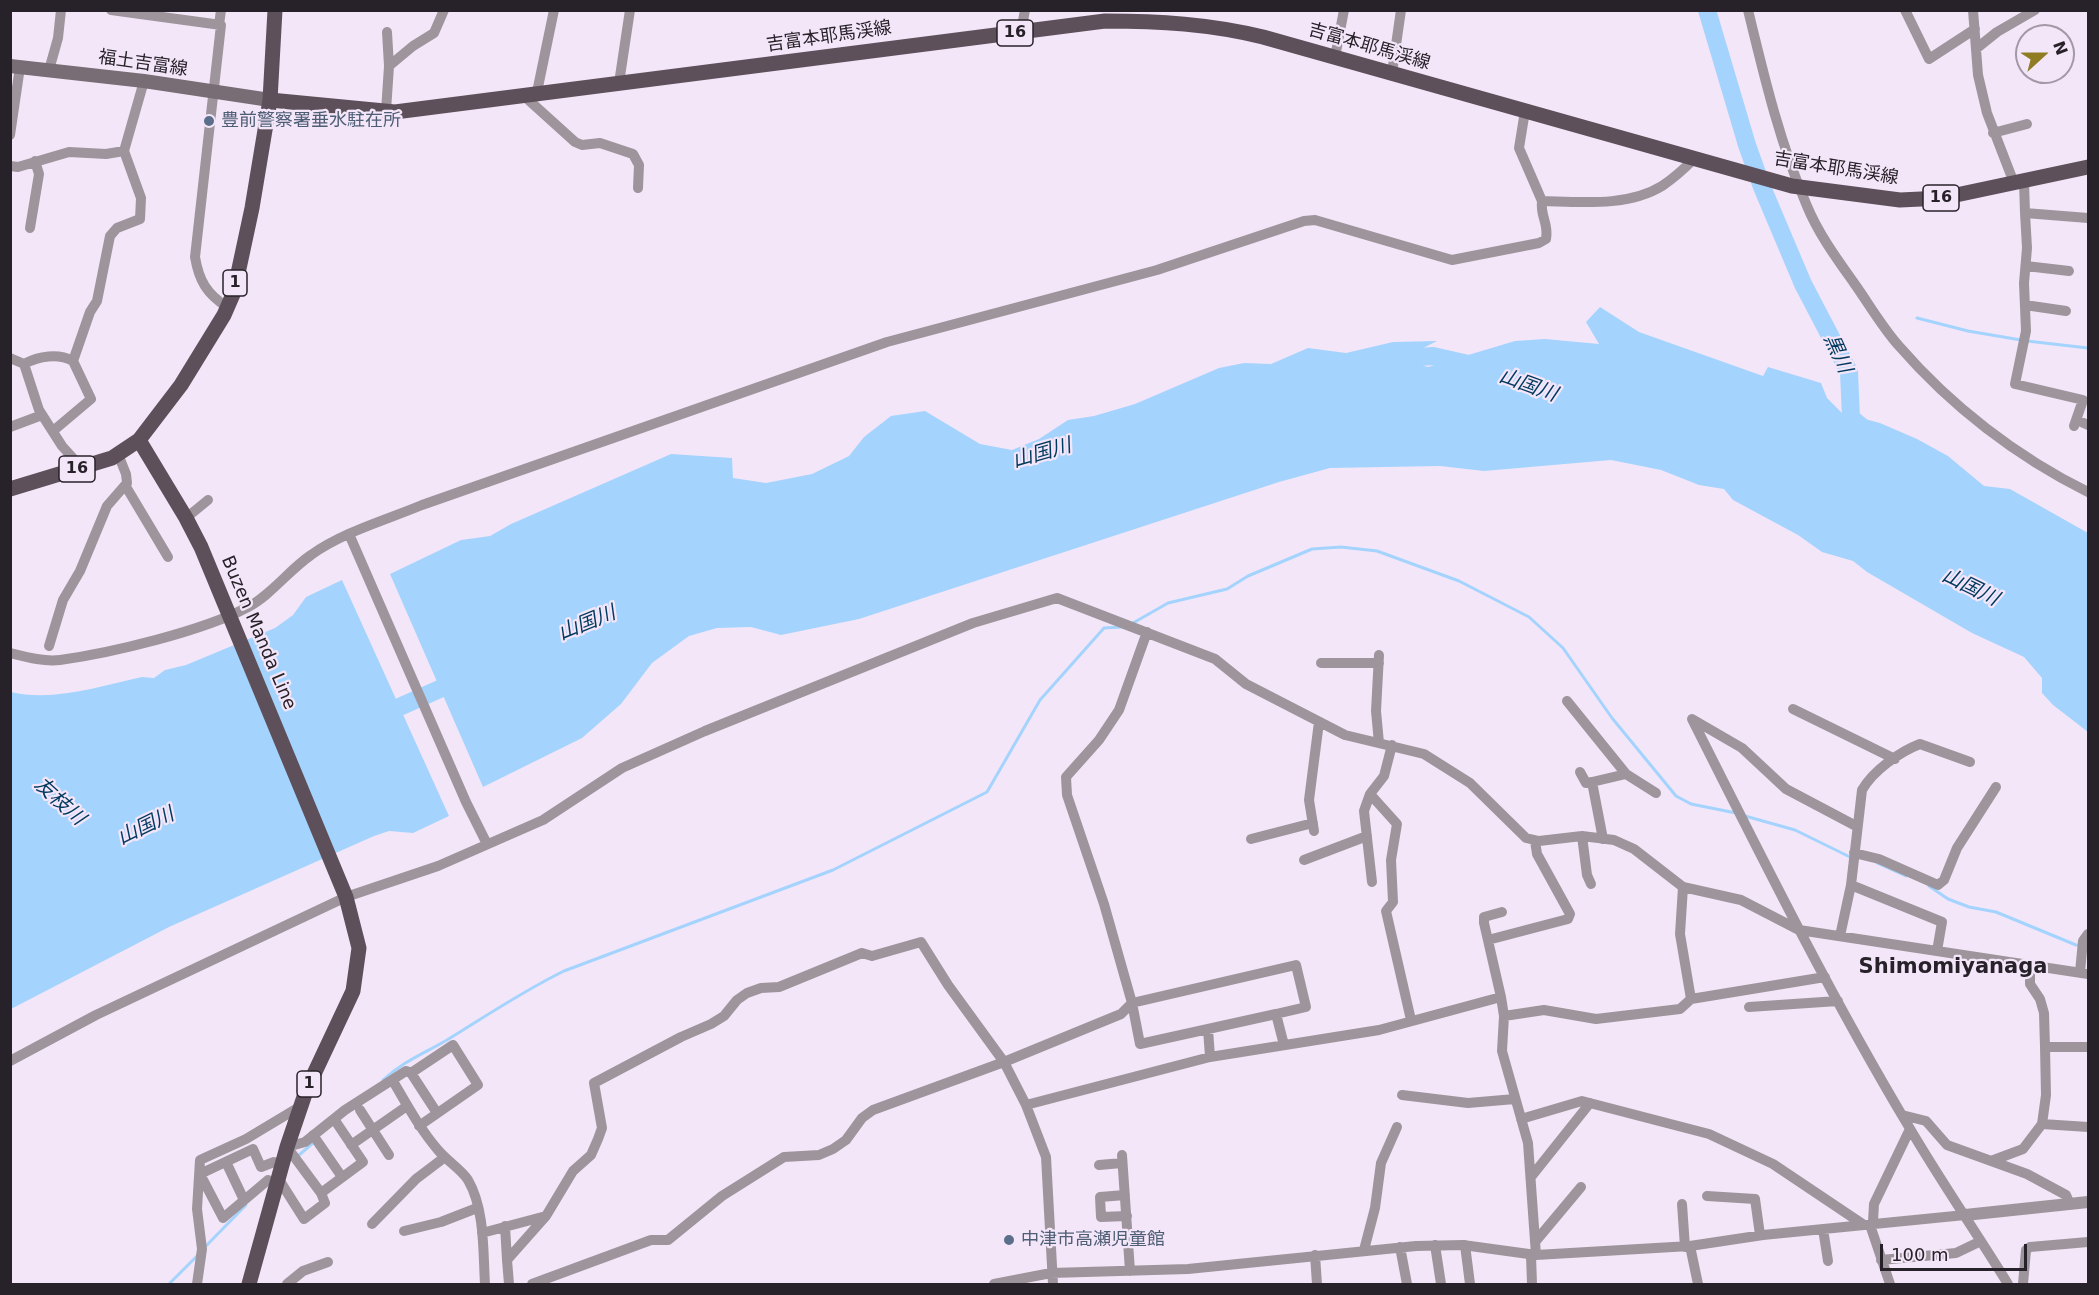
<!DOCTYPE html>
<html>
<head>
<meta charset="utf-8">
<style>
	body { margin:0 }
	#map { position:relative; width:2099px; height:1295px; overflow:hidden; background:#f4e6f9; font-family:"DejaVu Sans",sans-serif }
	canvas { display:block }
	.frame { position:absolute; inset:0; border:12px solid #272229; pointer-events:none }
	.north { position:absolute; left:2015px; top:24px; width:60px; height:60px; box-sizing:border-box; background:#f4e6f9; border:2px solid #a298a6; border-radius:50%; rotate:69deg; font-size:16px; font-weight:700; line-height:24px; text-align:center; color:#272229 }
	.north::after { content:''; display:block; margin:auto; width:21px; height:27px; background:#8f7c23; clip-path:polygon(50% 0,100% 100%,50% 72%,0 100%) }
	.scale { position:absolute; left:1880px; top:1244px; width:147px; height:27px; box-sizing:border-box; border:3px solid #272229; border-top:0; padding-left:8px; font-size:18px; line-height:21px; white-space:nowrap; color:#272229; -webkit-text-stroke:4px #f4e6f9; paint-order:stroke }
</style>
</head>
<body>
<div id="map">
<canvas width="2099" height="1295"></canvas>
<div class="frame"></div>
<div class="north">N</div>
<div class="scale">100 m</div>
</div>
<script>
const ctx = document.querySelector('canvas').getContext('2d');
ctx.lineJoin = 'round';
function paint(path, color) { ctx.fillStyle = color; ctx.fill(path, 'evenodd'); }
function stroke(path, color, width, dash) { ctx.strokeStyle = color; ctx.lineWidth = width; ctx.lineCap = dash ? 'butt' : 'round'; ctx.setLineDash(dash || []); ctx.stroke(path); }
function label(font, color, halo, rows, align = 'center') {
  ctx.font = font + ' "DejaVu Sans","Noto Sans JP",sans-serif'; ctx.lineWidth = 4.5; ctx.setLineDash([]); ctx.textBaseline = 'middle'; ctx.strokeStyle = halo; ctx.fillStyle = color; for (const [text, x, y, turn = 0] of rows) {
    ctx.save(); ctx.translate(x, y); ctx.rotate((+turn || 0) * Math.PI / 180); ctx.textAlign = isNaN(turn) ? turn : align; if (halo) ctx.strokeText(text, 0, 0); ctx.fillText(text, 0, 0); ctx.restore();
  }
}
paint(new Path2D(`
	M1600 307 1639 332 1763 376 1768 367 1821 383 1827 398 1842 413 1880 423 1917 439 1948 456 1984 486 2010 489 2088 533V732L2053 705 2042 693V678L2024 657 1972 633 1867 572 1853 561 1822 552 1798 535 1733 500 1724 489 1699 485 1661 470 1611 460 1484 471 1440 466 1330 468 1279 482 859 619 781 635 751 627 717 628 689 636 652 663 621 704 582 738 483 787 390 574 461 540 490 536 511 524 671 454 732 458 733 478 766 483 812 474 849 456 864 437 891 416 925 411 980 444 1012 450 1039 439 1068 420 1094 416 1135 404 1219 368 1244 363 1271 364 1308 348 1346 353 1393 342 1437 341 1400 360 1428 367 1515 341 1545 339 1599 344 1586 322Z
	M342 580 449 816 413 833 389 831 374 836 169 927 11 1009V692C53 702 101 686 142 677L154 678 165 670 186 665 275 628 293 615 306 597Z`), '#a4d4fd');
stroke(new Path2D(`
	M1917 318 1968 331 2021 340
	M2027 341 2088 348
	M1133 623 1168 603 1227 589 1248 576 1312 549 1341 547 1377 551 1459 581 1529 617 1563 648 1612 718 1676 796 1691 804 1736 813
	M1745 816 1795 830 1850 857
	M1877 863 1906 876
	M1929 886 1948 899 1969 907 1996 912 2076 945 2088 947
	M383 1080C404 1061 423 1054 447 1040 486 1016 523 991 564 971L833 870 987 792 1040 700 1104 628 1122 627
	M298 1156 314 1142
	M204 1248 246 1205
	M169 1284 198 1255`), '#a4d4fd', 3);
stroke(new Path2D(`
	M1707 10 1747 145 1762 187 1803 284 1849 372 1851 418 1867 431
	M1381 360 1433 356 1473 365
	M377 717 462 679`), '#a4d4fd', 18);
stroke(new Path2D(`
	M111 10 221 25 195 257C199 281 207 294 227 307
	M1748 10C1764 76 1780 144 1807 206 1818 233 1837 259 1854 283 1869 304 1882 327 1899 346 1951 406 2017 457 2088 492
	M1905 10 1929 59 1975 29
	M1973 10 1978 75 1987 113 2014 183
	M219 25 221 10
	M387 32 389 66
	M1021 32 1025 10
	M1977 48 1997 32 2035 10
	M1335 57 1344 10
	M49 70 58 38 61 10
	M1392 73 1401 10
	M619 83 630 10
	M537 92 554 10
	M523 95 575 142 582 145 600 143 633 154 639 165 638 188
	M386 111 389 66 413 46 434 33 444 10
	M1525 111 1519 148 1542 201C1581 202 1628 207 1662 186 1674 178 1685 168 1695 158
	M1993 133 2027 124
	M10 135 20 67
	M10 166 18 167 69 152 106 154 124 151
	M2024 181 2025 213 2088 218
	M2025 213 2027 248 2024 283 2026 331 2015 384 2083 400 2074 426
	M30 228 39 174 35 161
	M2026 266 2069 271
	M2025 305 2066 311
	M10 358 24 364 39 410 62 446 82 468
	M24 364C39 356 58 353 73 361
	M2077 420 2088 425
	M10 427 42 415
	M53 431 91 399 73 361 90 312 97 301 110 236 117 228 140 219 141 198 124 151 144 81
	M125 485 168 557
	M186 518 208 500
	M349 534 466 802 487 844
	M49 646 63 600 80 571 107 506 127 483 126 474 118 454
	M10 653C26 657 44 662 60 660 111 653 203 631 248 607 271 595 289 570 311 555 343 532 386 520 422 505L887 342 1157 270 1304 221 1315 220 1452 260 1539 243 1546 239C1549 223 1540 217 1542 201
	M1321 663H1379
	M1567 701 1626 774 1592 782 1603 839
	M1793 709 1895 759
	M1379 743 1376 711 1379 655
	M1392 745 1384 776 1370 794 1397 824 1391 860 1393 902 1386 911 1411 1020
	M1580 772 1586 783 1592 782
	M1626 774 1656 793
	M1370 794 1364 811 1372 882
	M1856 826 1786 789 1742 748 1692 719C1761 856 1830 995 1909 1127 1940 1180 1976 1232 2008 1284
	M1314 831 1309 800 1319 722
	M1582 836 1587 875 1591 884
	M1251 839 1313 823
	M1854 853 1879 859 1938 885 1944 880 1957 848 1996 787
	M1304 860 1367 836
	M1851 885 1942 922 1937 951
	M1683 887 1680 934 1691 999 1825 977
	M1840 936 1851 885 1862 790C1873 771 1899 752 1920 744L1970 762
	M1488 940 1568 919 1570 914 1537 854 1535 841
	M2030 965V984L2040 999 2044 1013 2045 1047H2088
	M2080 972 2083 941 2088 934
	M1501 997 1484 923V917L1502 912
	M1749 1007 1838 1001
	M1276 1014 1140 1044 1132 1003 1296 965 1306 1007 1276 1014 1284 1045
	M1504 1016 1544 1010 1596 1019 1680 1009 1691 999
	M1208 1029 1210 1057
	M2045 1047 2046 1095 2042 1124 2088 1127
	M10 1061 96 1015 346 897 438 866 543 820 622 768 705 731 973 623 1057 598 1215 659 1246 684 1345 735 1424 754 1470 783 1526 838 1539 841 1582 836 1614 840 1634 849 1683 887 1741 900 1799 930 2088 974
	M411 1073 437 1113
	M393 1081C407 1105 420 1129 438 1150 447 1161 461 1169 468 1180 485 1209 483 1252 485 1284
	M1402 1095 1468 1103 1515 1099
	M1026 1105 1210 1057 1379 1030 1501 997 1504 1016 1502 1051 1528 1143 1536 1255
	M360 1110 389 1155
	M1902 1115 1926 1121 1947 1145 2027 1174 2066 1195 2070 1204
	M1521 1119 1582 1101 1709 1134 1773 1164 1864 1225
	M313 1135 342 1177
	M351 1145 407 1106
	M1122 1155 1130 1271
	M1991 1161 2023 1149 2042 1124
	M226 1162 244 1200
	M1099 1165 1122 1163
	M1531 1177 1590 1103
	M278 1178 304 1219 325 1203 321 1193 363 1162 334 1119
	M268 1180 223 1218 200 1174 253 1149 261 1167 274 1162 282 1164
	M321 1193 287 1147 305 1142 345 1110 406 1071 411 1073 453 1045 478 1085 419 1126
	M1125 1195 1100 1197 1101 1217 1127 1216
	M1707 1196 1755 1199 1760 1235
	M1682 1204 1685 1247
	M1873 1222 1874 1204 1910 1129
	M372 1224 416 1179 445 1157
	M1870 1225 1890 1284
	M505 1226 507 1260
	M1823 1229 1828 1261
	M404 1231 441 1222 477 1208
	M482 1233 546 1216
	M1535 1242 1581 1187
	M1435 1245 1441 1284
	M1465 1245 1470 1284
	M1690 1246 1698 1284
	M1400 1247 1407 1284
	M1364 1250 1375 1208 1381 1163 1397 1127
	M1315 1255 1317 1284
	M1531 1255 1532 1284
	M1881 1260 1956 1253 1981 1241
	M197 1284 202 1249 197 1209 200 1160 246 1139 301 1106
	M287 1284 303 1271 328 1262
	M509 1284 507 1260 546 1216 573 1171 591 1155 598 1139 602 1128 594 1083 681 1037 711 1024 724 1016 737 1000 747 993 761 988 779 987 862 953 872 956 921 942 948 985 1004 1062 1026 1105 1046 1157 1053 1284
	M532 1284 651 1240H668L722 1196 784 1157 819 1155 833 1149 846 1140 862 1118 873 1110 1004 1062 1121 1014 1132 1003 1104 904 1067 795 1066 777 1099 740 1119 710 1147 632
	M994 1284 1051 1273 1188 1269 1416 1246 1463 1245 1536 1255 1690 1246 1763 1235 1965 1215
	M2023 1284 2026 1250 2030 1247 2088 1242`), '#9e959c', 10);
stroke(new Path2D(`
	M1965 1215 2088 1202`), '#9e959c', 12);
stroke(new Path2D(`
	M10 66 144 81 270 100`), '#786c75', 14);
stroke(new Path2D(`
	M270 100 395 112 1105 21C1159 21 1210 24 1263 37L1792 186 1900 200 1942 198 2088 167
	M139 440 186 518 201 547 346 897 359 948 353 991 306 1091 287 1147 249 1284
	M10 489 112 458 139 440 181 385 224 315 234 292 252 208 270 100 275 10`), '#5e505a', 15);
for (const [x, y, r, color] of [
	[209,121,6,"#5c6f8a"],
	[1009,1240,6,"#5c6f8a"]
]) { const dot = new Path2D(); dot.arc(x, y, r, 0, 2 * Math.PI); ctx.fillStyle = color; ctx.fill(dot); stroke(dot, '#f4e6f9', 2); }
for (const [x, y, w] of [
	[1015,33,36],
	[1941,198,36],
	[235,283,24],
	[77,469,36],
	[309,1084,24]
]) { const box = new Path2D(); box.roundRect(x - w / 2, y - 13, w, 26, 4.5); ctx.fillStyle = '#f4e6f9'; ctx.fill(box); stroke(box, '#272229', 1.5); }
label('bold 16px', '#272229', null, [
	["16",1015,33],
	["16",1941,198],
	["1",235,283],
	["16",77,469],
	["1",309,1084]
]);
label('18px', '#272229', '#f4e6f9', [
	["吉富本耶馬渓線",829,37,-8],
	["吉富本耶馬渓線",1369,47,16],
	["福土吉富線",143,64,8],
	["吉富本耶馬渓線",1836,169,9],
	["Buzen Manda Line",258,633,67]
]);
label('18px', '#4e5e75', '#f4e6f9', [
	["豊前警察署垂水駐在所",221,121],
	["中津市高瀬児童館",1021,1240]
], 'left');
label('italic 20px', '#00395e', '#f4e6f9', [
	["黒川",1837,354,66],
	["山国川",1528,386,20],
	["山国川",1042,454,-16],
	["山国川",1970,588,26],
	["山国川",587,624,-22],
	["友枝川",59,802,42],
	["山国川",146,827,-26]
]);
label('bold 21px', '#272229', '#f4e6f9', [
	["Shimomiyanaga",1953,968]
]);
</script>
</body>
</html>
